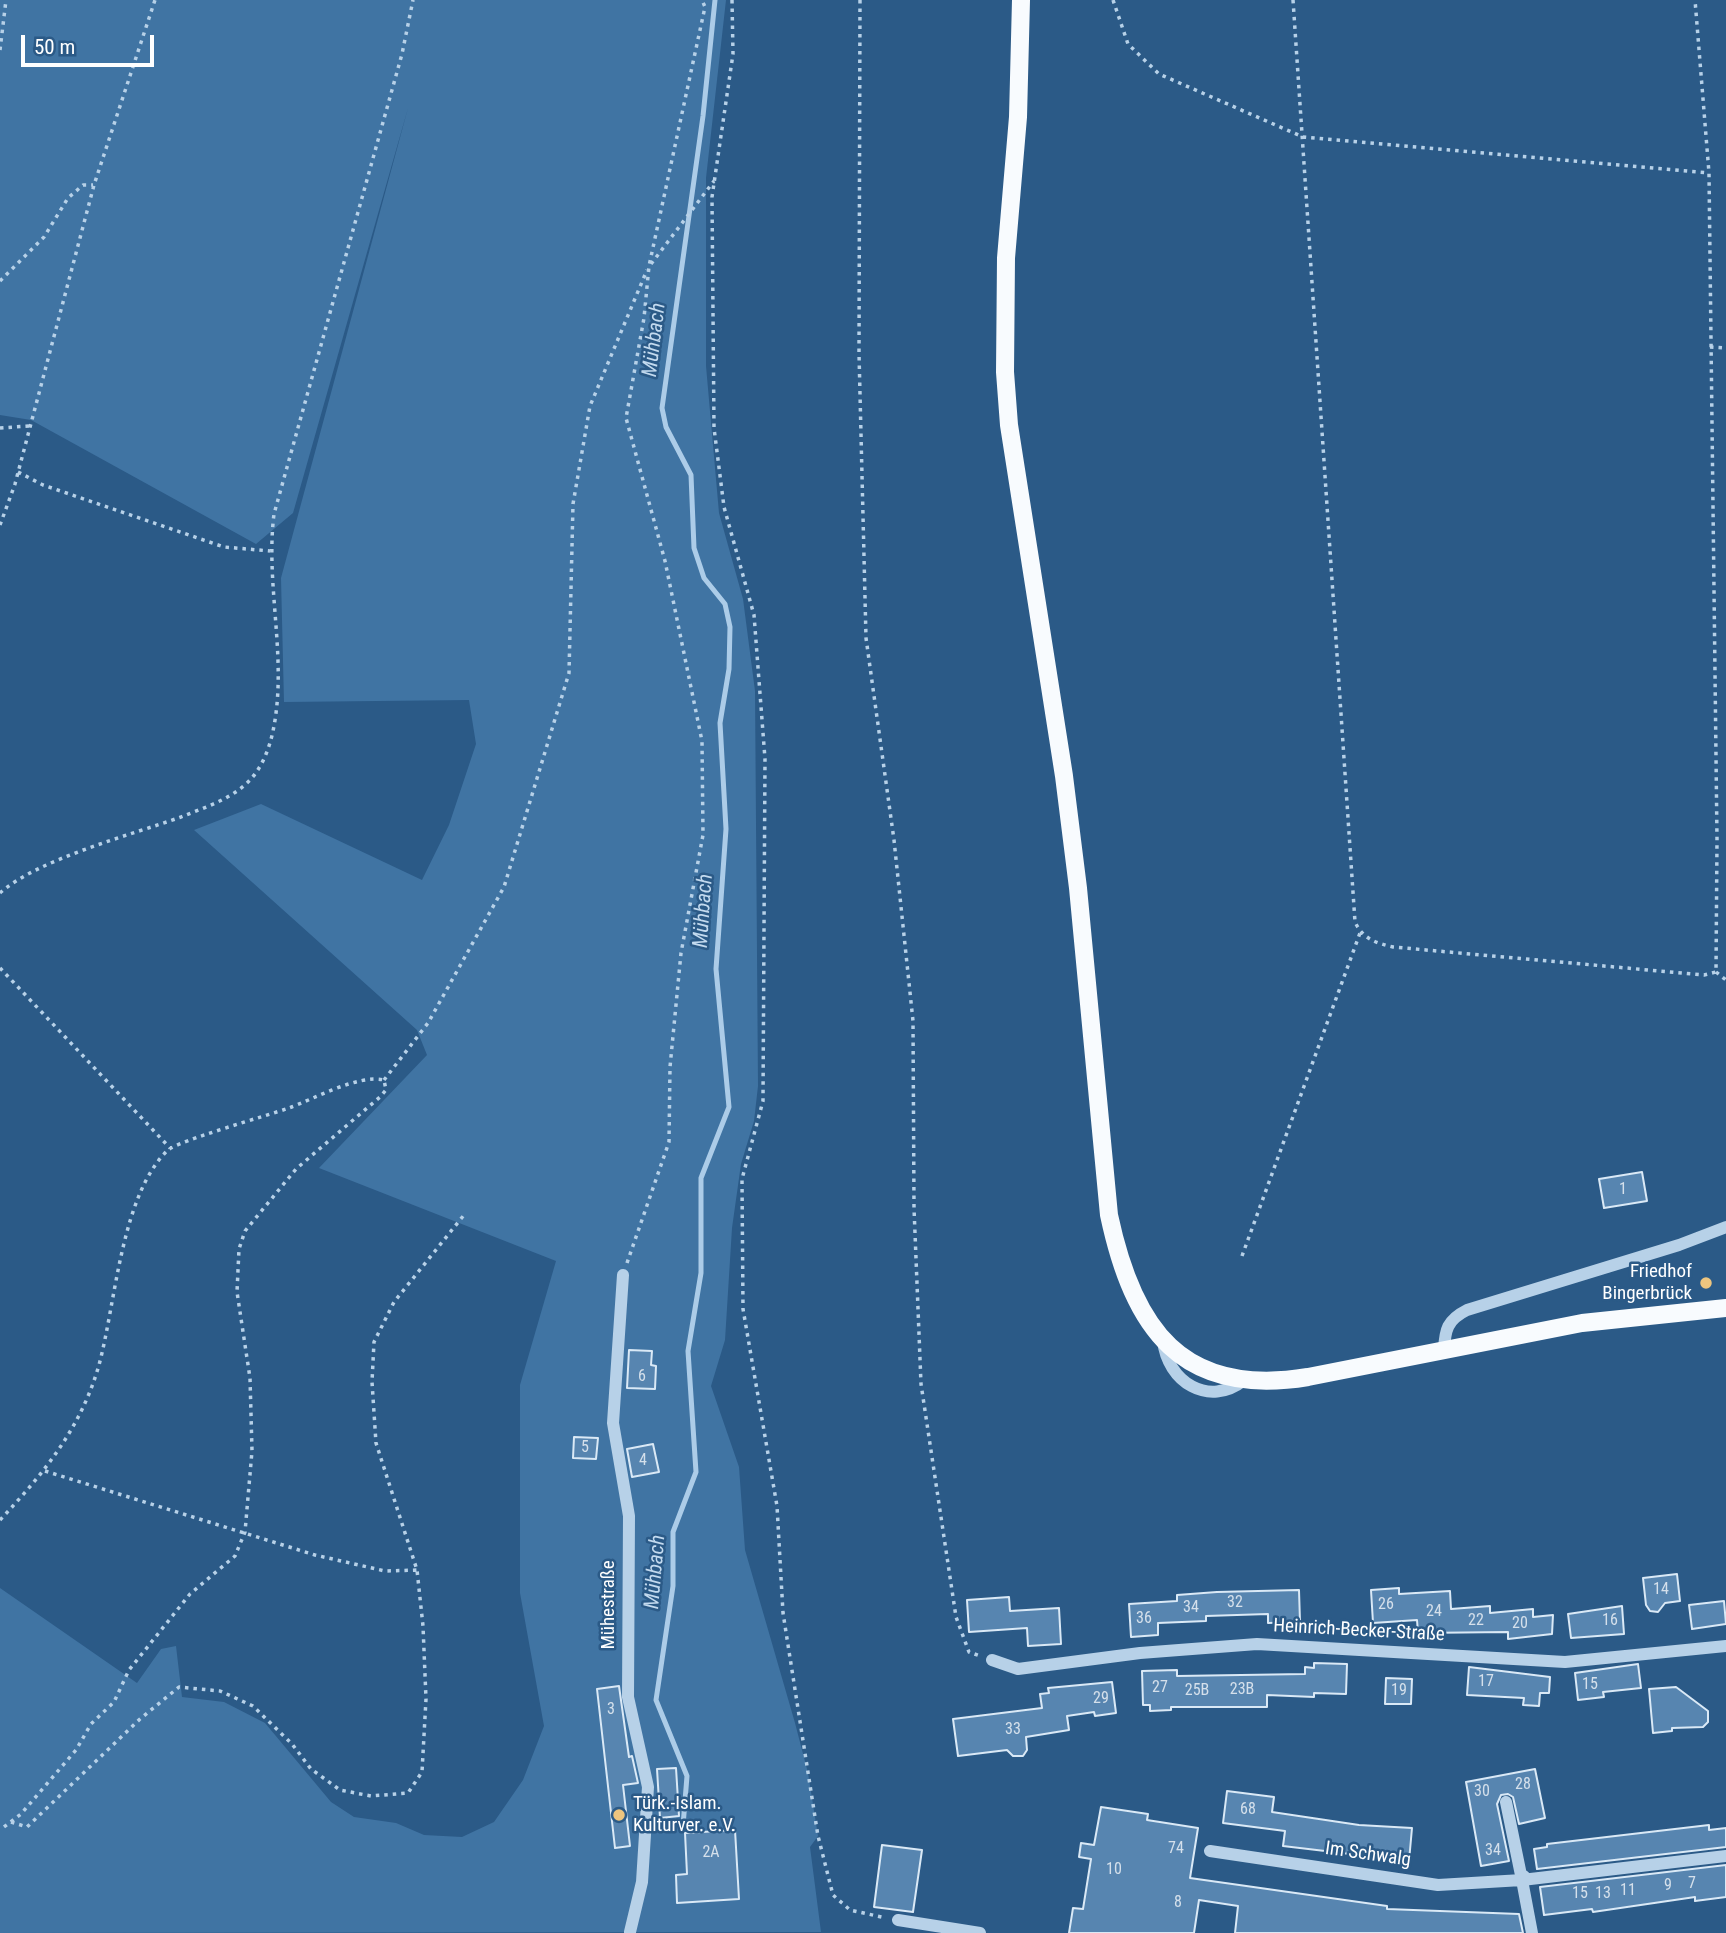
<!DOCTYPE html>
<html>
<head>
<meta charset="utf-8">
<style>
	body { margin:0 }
	#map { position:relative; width:1726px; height:1933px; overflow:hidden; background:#2b5a87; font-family:"Roboto Condensed",sans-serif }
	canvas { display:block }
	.scale { position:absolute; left:21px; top:35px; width:133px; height:32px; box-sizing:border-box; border:4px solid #fff; border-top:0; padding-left:9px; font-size:21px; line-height:24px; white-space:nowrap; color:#fff; -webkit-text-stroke:5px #2b5a87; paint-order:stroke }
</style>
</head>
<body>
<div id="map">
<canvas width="1726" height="1933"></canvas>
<div class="scale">50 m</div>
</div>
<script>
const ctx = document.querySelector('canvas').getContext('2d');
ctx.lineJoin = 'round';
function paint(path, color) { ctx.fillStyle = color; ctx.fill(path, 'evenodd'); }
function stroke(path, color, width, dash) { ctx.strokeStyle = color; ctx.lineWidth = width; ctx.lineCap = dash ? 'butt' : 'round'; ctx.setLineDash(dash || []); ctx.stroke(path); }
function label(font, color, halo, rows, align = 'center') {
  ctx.font = font + ' "Roboto Condensed",sans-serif'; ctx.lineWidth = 5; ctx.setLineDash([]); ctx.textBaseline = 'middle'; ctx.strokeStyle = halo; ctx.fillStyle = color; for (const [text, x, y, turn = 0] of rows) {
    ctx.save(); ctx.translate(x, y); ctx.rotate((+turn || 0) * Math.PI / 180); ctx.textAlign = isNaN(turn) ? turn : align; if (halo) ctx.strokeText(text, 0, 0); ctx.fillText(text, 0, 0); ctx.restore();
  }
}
paint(new Path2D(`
	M0 0H726L706 178V366L719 513 743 599 755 691 758 1086 754 1121 741 1164 732 1228 725 1340 711 1386 739 1467 745 1550 795 1723 808 1773 818 1836 810 1847 821 1932 0 1933V1588L137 1683 161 1649 176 1646 182 1697 224 1702 265 1723 331 1802 354 1817 396 1823 424 1835 462 1837 494 1822 523 1780 544 1726 520 1593V1385L556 1261 319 1168 427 1055 417 1030 194 830 261 804 422 880 449 825 476 744 469 700 284 702 281 578 408 108 293 513 256 544 31 420 0 415Z`), '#4074a3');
stroke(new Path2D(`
	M683 1826 687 1776 656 1700 673 1586V1532L696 1472 688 1351 701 1273V1178L729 1107 716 969 726 829 720 723 729 669 730 627 725 604 704 578 694 548 691 475 666 427 662 408 703 116 715 0`), '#accce8', 5);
const building = new Path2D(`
	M1642 1172 1647 1201 1604 1208 1599 1179Z
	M629 1350 652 1351 651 1365 656 1366 655 1389 627 1388Z
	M574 1437 598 1438 596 1459 573 1458Z
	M653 1444 659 1472 632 1477 627 1449Z
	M1677 1574 1680 1601 1665 1603 1658 1612 1650 1611 1646 1605 1643 1578Z
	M1399 1588V1594L1450 1591 1451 1609 1490 1606V1613L1533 1609V1617L1553 1615 1552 1634 1508 1639V1632L1418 1633 1417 1620 1373 1623 1371 1590Z
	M1299 1590 1300 1622 1268 1623V1614L1206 1616V1621L1158 1623V1635L1131 1637 1129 1604 1177 1601V1595L1217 1592Z
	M1009 1597 1010 1611 1059 1608 1061 1644 1028 1646 1027 1628 969 1632 967 1600Z
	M1724 1601 1726 1624 1692 1629 1689 1605Z
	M1622 1606 1624 1634 1571 1638 1568 1614Z
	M1314 1663 1347 1664 1346 1694 1314 1693V1697L1267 1695V1707H1171V1710L1150 1711V1705H1143L1142 1671 1177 1670V1676L1305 1674V1667L1314 1668Z
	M1638 1664 1641 1688 1603 1692 1604 1697 1578 1700 1575 1673Z
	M1469 1667 1550 1677 1549 1693H1540L1539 1706 1523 1705 1524 1698 1467 1695Z
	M1386 1678 1412 1679 1411 1704H1385Z
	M1112 1682 1116 1713 1095 1716 1094 1712 1067 1716 1069 1730 1026 1737 1027 1750 1023 1756H1013L1007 1750 958 1756 953 1719 1042 1708 1040 1694 1049 1693 1048 1688Z
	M619 1686 629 1757 632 1756 638 1783 623 1785 630 1846 615 1848 597 1689Z
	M1676 1687 1708 1711V1722L1703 1727 1672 1728V1731L1653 1733 1649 1689Z
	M676 1768 679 1816 660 1818 657 1769Z
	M1535 1769 1545 1818 1519 1824 1513 1797 1508 1794 1501 1795 1497 1804 1509 1861 1481 1866 1466 1782Z
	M1227 1791 1274 1797 1272 1812 1359 1825 1412 1828 1409 1861 1283 1846 1285 1831 1223 1823Z
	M1101 1807 1148 1814 1147 1820 1198 1828 1190 1878 1387 1906V1909L1519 1914 1523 1933H1235L1238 1906 1199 1900 1194 1933H1069L1073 1908 1083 1909 1091 1859 1079 1857 1081 1843 1094 1845Z
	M1709 1825V1830L1726 1828V1847L1537 1869 1534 1849 1547 1847V1844Z
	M735 1830 739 1899 677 1903 676 1875 687 1874 685 1833Z
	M882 1845 922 1850 913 1912 874 1907Z
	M1726 1865V1897L1695 1901V1897L1593 1912 1592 1909 1544 1915 1540 1887Z`);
paint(building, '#5785b0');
stroke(building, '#dae9f6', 2);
stroke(new Path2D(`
	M732 0 733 54 712 197 714 428 724 507 754 615 765 759 763 1101 742 1179 743 1309 777 1506 783 1613 818 1836 833 1895 850 1910 886 1918
	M860 0 859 353 866 638 894 840 913 1021 914 1208 921 1384 956 1617 969 1652 980 1656
	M1113 0 1128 44 1159 74 1303 137 1709 173
	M1293 0 1355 922C1363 939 1376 943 1393 947L1704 975 1716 972 1717 839 1709 173 1695 0
	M0 50 6 0
	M651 264 714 181
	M0 281 44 237 68 198 83 185H93
	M1710 347 1726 348
	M0 428 29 426
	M18 472 43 485 224 547 270 551
	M0 525 15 484 94 185 155 0
	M0 893C38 859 131 835 181 817 203 808 229 800 247 783 261 770 269 750 273 731 288 660 265 585 274 514L402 54 413 0
	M0 968 170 1148
	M1716 972 1726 980
	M384 1080 428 1023 504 887 569 673 573 504 590 406 647 270
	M1242 1256 1360 933
	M627 1263 669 1142 670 1067 681 953 703 835 702 741 665 561 626 418 644 318 649 266 705 7 702 0
	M45 1471 315 1555 385 1571 417 1570
	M0 1520C44 1473 81 1428 99 1365 116 1302 121 1195 168 1150 178 1141 269 1115 289 1108 314 1099 358 1074 384 1080L386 1090 380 1097 296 1169 245 1231 239 1249 237 1292 250 1378 252 1451 245 1532 235 1556 190 1594 129 1670 114 1702 91 1724 76 1750 21 1814 0 1830
	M11 1822 27 1827 140 1719 179 1687 220 1691 253 1706 292 1744 311 1769 340 1790 371 1796 408 1793 422 1772 426 1699 423 1626 417 1570 376 1443 372 1382 374 1342 394 1302 464 1215`), '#b7d1e8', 3.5, [3.5, 5]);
stroke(new Path2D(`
	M623 1275 613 1423 629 1516 628 1697 648 1787 642 1882 630 1932
	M1163 1340C1167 1382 1209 1408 1244 1380
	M1444 1350C1445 1330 1447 1320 1467 1310L1679 1245 1726 1227
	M992 1660 1018 1669 1140 1653 1257 1644 1565 1662 1726 1646
	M1506 1802 1522 1880
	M1210 1851 1438 1885 1522 1880 1524 1876
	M898 1920 980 1933
	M1532 1933 1522 1880 1726 1856`), '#b7d1e8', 12);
stroke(new Path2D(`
	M1021 0 1018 117 1006 258 1005 372 1009 425 1064 776 1078 888 1109 1215C1133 1328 1181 1398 1308 1377L1582 1323 1726 1308`), '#f8fbfe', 18);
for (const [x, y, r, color] of [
	[1706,1283,7,"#edc57f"],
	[619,1815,7,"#edc57f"]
]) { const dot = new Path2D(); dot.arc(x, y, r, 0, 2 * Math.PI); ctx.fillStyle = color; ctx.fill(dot); stroke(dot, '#2b5a87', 2.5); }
label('16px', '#d5e0eb', null, [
	["1",1623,1190],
	["6",642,1377],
	["5",585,1448],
	["4",643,1461],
	["14",1661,1590],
	["32",1235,1603],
	["26",1386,1605],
	["34",1191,1608],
	["24",1434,1612],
	["36",1144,1619],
	["22",1476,1621],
	["16",1610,1621],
	["20",1520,1624],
	["17",1486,1682],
	["15",1590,1685],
	["27",1160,1688],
	["23B",1242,1690],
	["25B",1197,1691],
	["19",1399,1691],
	["29",1101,1699],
	["3",611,1710],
	["33",1013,1730],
	["28",1523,1785],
	["30",1482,1792],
	["68",1248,1810],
	["74",1176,1849],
	["34",1493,1851],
	["2A",711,1853],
	["10",1114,1870],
	["7",1692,1884],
	["9",1668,1886],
	["11",1628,1891],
	["15",1580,1894],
	["13",1603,1894],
	["8",1178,1903]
]);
label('19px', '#fff', '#2b5a87', [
	["Friedhof",1692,1272],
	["Bingerbrück",1692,1294],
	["Türk.-Islam.",633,1804,"left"],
	["Kulturver. e.V.",633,1826,"left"]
], 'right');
label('19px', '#fff', '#2b5a87', [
	["Mühestraße",609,1605,-90],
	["Heinrich-Becker-Straße",1359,1631,3],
	["Im Schwalg",1368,1855,8]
]);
label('italic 21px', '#c3daef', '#2b5a87', [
	["Mühbach",655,340,-83],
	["Mühbach",704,911,-86],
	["Mühbach",656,1572,-85]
]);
</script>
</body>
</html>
